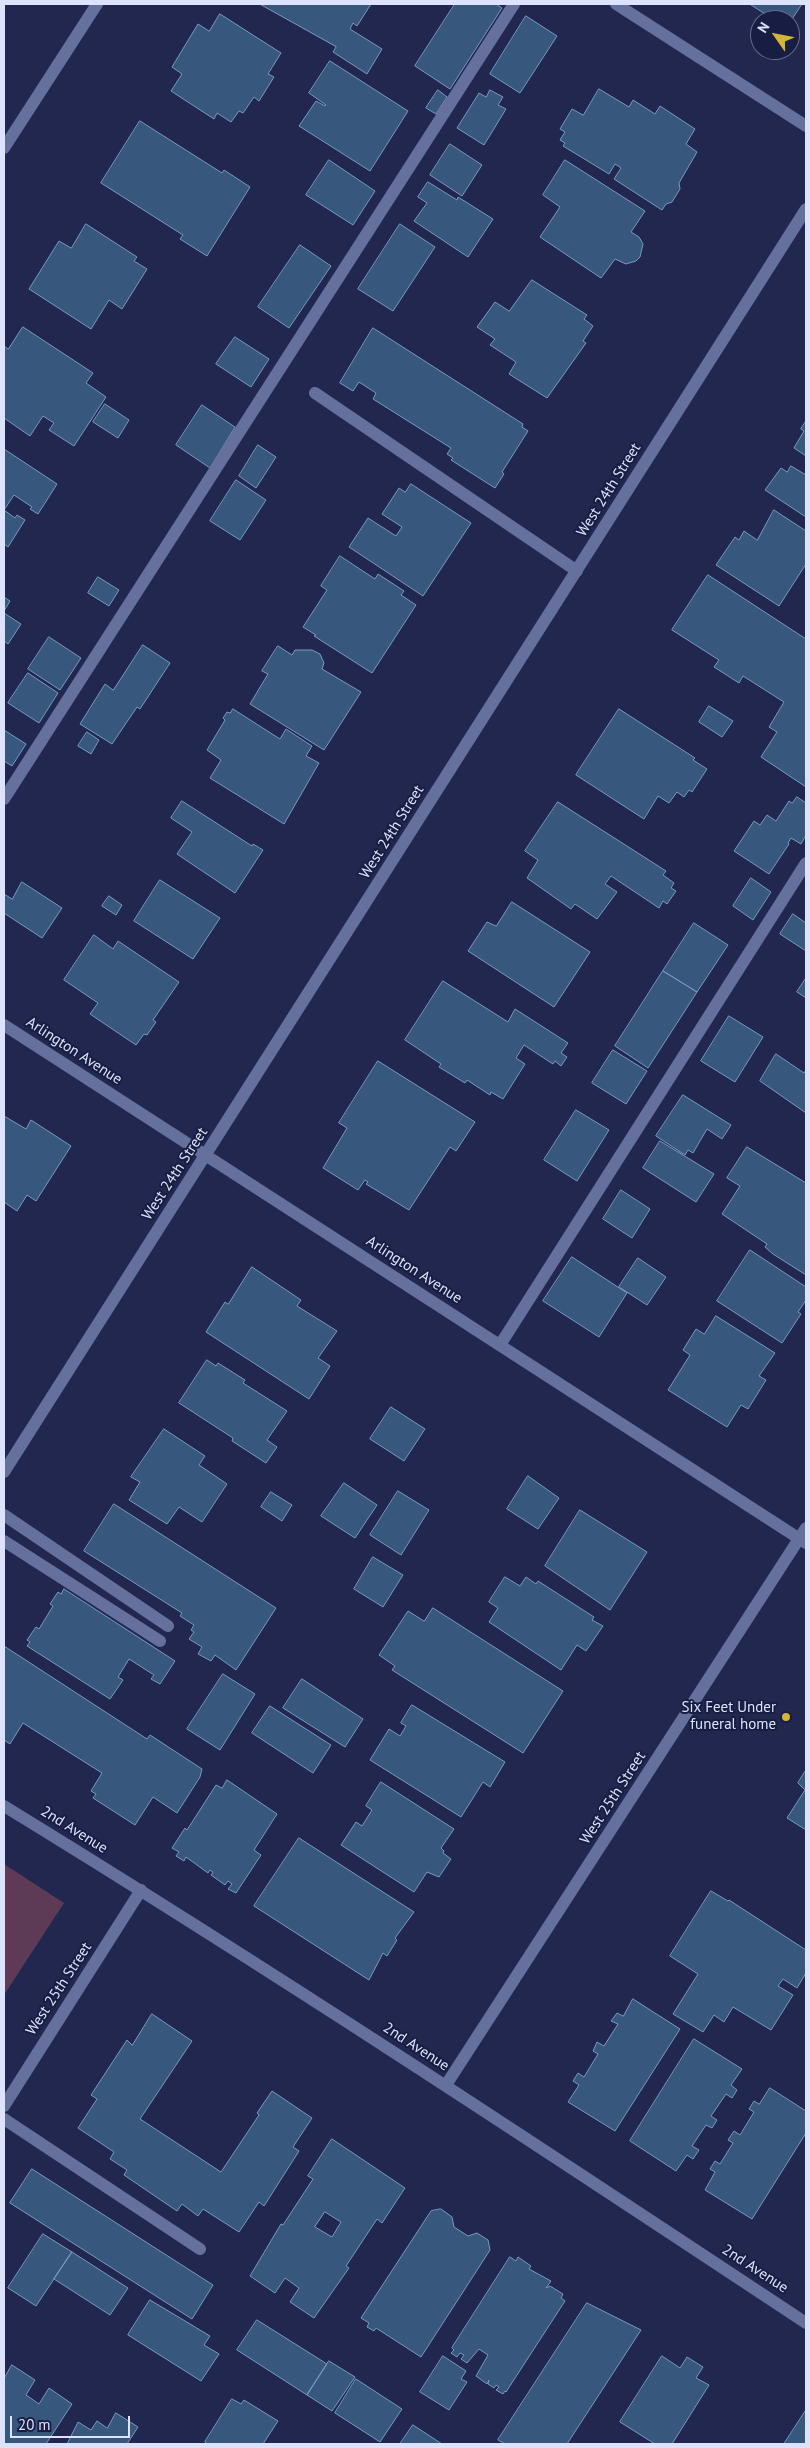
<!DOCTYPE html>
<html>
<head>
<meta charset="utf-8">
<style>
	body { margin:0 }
	#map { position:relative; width:810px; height:2448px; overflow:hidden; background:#21274e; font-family:"PT Sans",sans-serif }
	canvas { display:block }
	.frame { position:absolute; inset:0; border:5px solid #dde3fd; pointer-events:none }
	.north { position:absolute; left:750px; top:10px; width:50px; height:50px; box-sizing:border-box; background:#181d43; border:1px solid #676c8d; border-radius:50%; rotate:303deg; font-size:14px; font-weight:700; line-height:20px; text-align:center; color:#dde3fd }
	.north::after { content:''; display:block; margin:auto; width:18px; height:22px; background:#d5b534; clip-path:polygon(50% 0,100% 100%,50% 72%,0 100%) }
	.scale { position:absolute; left:10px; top:2416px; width:120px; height:22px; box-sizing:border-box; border:2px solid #dde3fd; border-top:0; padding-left:6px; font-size:15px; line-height:18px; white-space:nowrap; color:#dde3fd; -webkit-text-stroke:4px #181d43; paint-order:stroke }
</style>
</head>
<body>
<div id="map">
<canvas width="810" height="2448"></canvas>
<div class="frame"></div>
<div class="north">N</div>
<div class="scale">20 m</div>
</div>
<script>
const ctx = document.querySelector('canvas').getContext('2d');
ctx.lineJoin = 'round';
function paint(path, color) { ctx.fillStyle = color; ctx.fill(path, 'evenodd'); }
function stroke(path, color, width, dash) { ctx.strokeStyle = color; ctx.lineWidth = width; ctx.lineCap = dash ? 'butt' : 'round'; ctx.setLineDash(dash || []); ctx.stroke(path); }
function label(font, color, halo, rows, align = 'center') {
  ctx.font = font + ' "PT Sans",sans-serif'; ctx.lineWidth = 4; ctx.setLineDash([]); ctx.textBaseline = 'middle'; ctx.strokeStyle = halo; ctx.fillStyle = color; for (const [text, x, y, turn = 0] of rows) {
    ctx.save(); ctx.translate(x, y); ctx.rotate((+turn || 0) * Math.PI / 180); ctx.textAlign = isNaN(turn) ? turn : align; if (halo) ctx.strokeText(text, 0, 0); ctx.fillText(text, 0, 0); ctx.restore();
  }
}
paint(new Path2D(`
	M4 1864 64 1903 4 1995Z`), '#5d3b57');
const building = new Path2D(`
	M260 4H371L357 26 353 23 350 29 382 49 367 74 333 52 336 47Z
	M455 4H496L502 8 450 89 415 66Z
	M750 4H802L790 22V20H775Z
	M220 14 281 53 268 74 274 77 259 101 254 97 243 113 239 111 231 122 217 113 214 119 171 91 182 74 172 67 198 24 209 31Z
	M526 16 557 36 520 93 490 74Z
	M330 61 408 111 370 171 299 126 316 101 325 106 326 105 309 93Z
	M599 89 629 107 633 100 655 114 660 106 695 129 686 144 697 152 679 183 680 189 672 202 666 204 662 210 614 179 621 168 615 164 609 174 563 146 565 143 560 140 565 132 560 129 572 109 583 115Z
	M438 90 447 97 436 114 426 108Z
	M490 90 503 97 498 105 506 109 484 145 457 128 479 93 486 97Z
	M140 121 222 173 224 170 250 187 207 256 180 239 183 235 101 183Z
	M450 144 482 165 462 196 430 175Z
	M329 160 375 191 353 225 306 195Z
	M565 160 645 211 631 232 639 237 643 244 640 257 636 261 626 264 615 259 601 278 540 237 560 207 543 195Z
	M428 182 457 200 458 197 493 219 468 257 414 221 427 203 418 197Z
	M86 224 137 257 134 261 147 269 122 309 109 300 91 329 29 289 59 241 71 248Z
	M400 224 435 247 393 311 358 289Z
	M300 245 331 266 289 328 258 307Z
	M532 280 587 315 584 319 593 326 583 341 586 343 547 398 509 374 516 362 490 345 495 339 477 327 495 302 509 311Z
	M23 327 93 373 86 383 106 397 74 446 49 430 54 423 43 416 30 436 4 418V346L8 349Z
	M373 328 523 424 522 427 528 431 502 472 504 474 495 488 451 460 453 458 447 454 451 448 373 399 376 393 359 382 353 391 340 383Z
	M235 337 269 359 251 387 216 364Z
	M105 404 129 420 118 438 93 422Z
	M202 405 235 427 210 468 176 445Z
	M806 421V456L794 448 804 431 801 429Z
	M258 445 276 457 256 488 239 476Z
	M4 449 57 484 38 514 30 509 32 507 14 495 4 510 15 518 17 515 25 520 8 547 4 544Z
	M791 466 806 475V517L765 490 781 468 787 472Z
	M236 480 266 500 240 540 210 521Z
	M411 484 471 523 423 596 349 547 368 518 396 536 402 527 382 514 399 488 405 492Z
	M774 510 806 531V564L779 606 716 565 735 537 739 540 744 531 757 540Z
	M340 556 375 579 378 574 404 591 401 595 416 605 372 673 314 636 316 635 303 627 327 590 321 586Z
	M708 575 806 639V787L761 757 777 732 769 727 784 702 743 676 739 683 714 667 719 660 672 630Z
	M98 577 119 590 109 606 88 593Z
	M4 597 10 601 4 611Z
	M4 613 21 624 8 644 4 641Z
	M49 637 81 658 60 690 28 669Z
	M143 645 170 663 140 709 137 707 112 744 80 724 105 684 113 690Z
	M278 646 292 655 295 650H312L320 654 324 663 322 669 361 692 324 750 250 704 268 674 262 671Z
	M28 673 58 693 39 723 8 703Z
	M709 706 733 721 722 737 699 722Z
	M233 709 280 739 286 729 312 746 306 756 319 763 284 824 210 778 221 760 207 750 225 720 223 718 227 712 230 713Z
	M619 709 695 758 693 760 707 769 692 792 689 790 684 797 677 792 669 803 658 796 644 819 576 775Z
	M4 730 26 744 12 766 4 761Z
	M87 732 99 740 91 754 78 746Z
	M797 797 806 803V835L801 844 791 838 788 843 789 844 769 874 734 851 754 821 760 825 767 815 776 821 789 801 792 803Z
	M182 801 252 846 253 844 263 850 235 893 177 854 192 832 171 818Z
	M558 802 666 871 663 875 674 883 671 888 676 891 667 904 663 901 659 908 611 876 605 884 617 892 597 919 575 904 571 909 527 878 538 860 525 851Z
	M751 878 771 892 753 920 733 906Z
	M160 880 220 918 193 959 134 921Z
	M22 882 62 908 42 938 4 913V894L12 899Z
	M109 896 122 905 116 915 102 906Z
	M512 902 590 952 554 1007 468 951 487 922 496 926Z
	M793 914 806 923V951L780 934Z
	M694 923 728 945 697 992 663 971Z
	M94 935 113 949 118 941 179 982 153 1020 156 1022 147 1035 144 1034 136 1045 90 1014 98 1003 64 980Z
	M663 971 697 992 648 1068 615 1046Z
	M806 978V998L797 992Z
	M443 981 508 1022 515 1009 568 1043 561 1053 567 1057 561 1066 555 1061 553 1064 524 1045 516 1058 525 1064 503 1099 491 1092 490 1095 467 1080 465 1083 439 1067 441 1064 405 1040Z
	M729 1016 763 1037 735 1082 701 1061Z
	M613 1050 647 1071 626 1104 592 1083Z
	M776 1054 804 1073 806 1070V1113L760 1081Z
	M378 1061 475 1122 456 1151 450 1147 409 1210 366 1184 368 1182 365 1180 358 1190 323 1168 347 1128 339 1123Z
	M683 1095 731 1125 722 1139 707 1129 693 1153 688 1150 685 1155 656 1136Z
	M576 1110 609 1130 577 1181 544 1160Z
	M4 1116 26 1129 31 1120 71 1146 36 1201 27 1195 17 1211 4 1202Z
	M660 1141 714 1174 696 1202 643 1168Z
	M747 1147 806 1183V1275L773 1254 765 1247 767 1244 722 1214 740 1186 727 1178Z
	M621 1190 650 1209 632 1238 603 1219Z
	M750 1250 806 1287V1300L798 1312 801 1314 782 1343 717 1301Z
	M572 1257 627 1293 599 1337 543 1301Z
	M638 1258 666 1277 647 1305 619 1287Z
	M252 1267 301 1300 297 1306 337 1331 318 1358 330 1366 309 1399 206 1332 225 1302 228 1304Z
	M716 1316 775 1353 759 1376 766 1380 748 1409 741 1405 727 1427 668 1390 690 1355 683 1350 696 1329 704 1334Z
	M207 1360 216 1366 218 1363 245 1380 243 1383 287 1411 267 1440 277 1447 266 1463 232 1441 233 1438 179 1403Z
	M391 1407 425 1429 404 1461 370 1439Z
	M164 1429 205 1456 199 1465 227 1484 202 1522 179 1507 167 1524 129 1500 140 1482 131 1477Z
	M528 1476 559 1498 538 1529 507 1509Z
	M344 1483 377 1505 355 1538 321 1516Z
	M398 1491 429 1510 401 1555 370 1535Z
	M271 1492 292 1505 282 1521 261 1507Z
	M114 1504 276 1608 236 1670 215 1655 211 1661 198 1654 202 1647 189 1639 194 1632 191 1630 194 1625 180 1616 182 1613 84 1551Z
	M580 1510 647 1552 610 1610 545 1566Z
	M373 1557 403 1575 383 1607 354 1589Z
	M505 1577 520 1586 526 1577 536 1584 538 1581 594 1617 592 1620 603 1626 586 1651 577 1645 561 1670 489 1622 498 1608 489 1602Z
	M64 1589 175 1661 160 1684 151 1679 154 1675 129 1659 118 1677 123 1680 110 1699 27 1646 30 1642 27 1640 36 1627 39 1629 53 1606 50 1604 58 1592 61 1594Z
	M433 1608 563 1691 523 1753 392 1670 395 1666 379 1655 408 1611 424 1621Z
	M4 1646 147 1739 150 1735 202 1769 200 1777 177 1813 153 1797 135 1825 93 1798 96 1794 91 1791 102 1773 23 1723 10 1744 4 1740Z
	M223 1674 255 1694 220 1750 187 1729Z
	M302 1679 363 1719 345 1747 283 1708Z
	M412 1705 505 1762 490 1787 483 1782 461 1817 370 1760 389 1729 400 1736 406 1726 401 1723Z
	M270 1706 331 1745 313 1773 252 1733Z
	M806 1770V1830L787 1818 805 1790 798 1783Z
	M227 1780 277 1814 254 1850 261 1855 236 1893 228 1889 232 1884 228 1881 225 1885 211 1875 213 1872 210 1870 208 1873 186 1857 184 1861 176 1856 179 1852 172 1848 185 1828 187 1830 216 1785 222 1788Z
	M381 1782 454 1829 441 1848 444 1851 443 1853 451 1859 439 1877 427 1872 414 1892 341 1845 356 1822 362 1826 372 1810 366 1806Z
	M299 1838 414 1912 395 1938 397 1940 387 1956 383 1953 369 1980 254 1906Z
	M711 1891 728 1901 729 1900 806 1950V1973L797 1988 783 1979 778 1986 793 1995 771 2030 733 2007 724 2022 714 2015 703 2032 673 2014 698 1974 670 1956Z
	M633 1999 680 2029 615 2131 568 2102 579 2085 573 2081 578 2073 584 2077 598 2054 593 2051 597 2042 604 2046 618 2024 611 2021 617 2013 623 2016Z
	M152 2014 192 2041 140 2119 221 2172 259 2115 257 2113 272 2091 312 2118 293 2147 299 2151 264 2206 259 2202 239 2232 203 2209 198 2216 182 2204 177 2211 124 2175 127 2170 110 2159 114 2152 78 2128 97 2099 91 2095 127 2040 132 2045Z
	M694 2039 742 2069 731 2085 737 2090 732 2098 726 2094 711 2116 717 2120 712 2128 706 2125 692 2146 699 2150 693 2159 687 2155 676 2171 630 2141Z
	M770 2088 806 2111V2133L752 2219 705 2190 715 2172 710 2169 715 2161 720 2164 733 2143 728 2140 734 2131 740 2135 754 2112 749 2109 754 2101 759 2104Z
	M332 2139 405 2188 382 2223 377 2219 346 2266 349 2268 314 2318 290 2302 299 2288 285 2278 275 2293 250 2276 281 2224 283 2225 313 2179 308 2176ZM325 2212 341 2222 332 2237 315 2227Z
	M32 2169 213 2285 192 2319 10 2203Z
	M441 2209 452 2217 454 2227 468 2236 477 2233 488 2240 490 2250 421 2357 376 2328 374 2331 367 2327 369 2323 361 2318 431 2211Z
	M43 2234 72 2252 36 2306 8 2288Z
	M72 2252 128 2288 110 2315 54 2279Z
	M510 2257 516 2261 518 2257 531 2266 529 2269 551 2281 546 2288 550 2286 563 2294 561 2298 565 2301 506 2392 505 2391 503 2394 496 2390 499 2387 496 2385 494 2388 488 2384 489 2380 487 2384 476 2376 488 2355 479 2349 467 2363 461 2359 464 2355 460 2353 457 2357 451 2353 454 2350 452 2348Z
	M150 2300 210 2336 204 2345 219 2354 201 2381 128 2335Z
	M587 2303 641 2330 567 2444H505L498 2440Z
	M257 2320 327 2364 307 2395 237 2350Z
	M443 2356 466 2371 461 2379 467 2382 449 2410 420 2392Z
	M662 2356 680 2368 687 2357 703 2367 696 2378 709 2385 672 2444H655L620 2422Z
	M329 2361 355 2377 332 2411 307 2395Z
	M12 2365 35 2380 26 2395 39 2404 49 2388 72 2404 46 2444H4V2379Z
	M356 2379 402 2409 380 2442 335 2413Z
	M232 2399 241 2404 244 2400 278 2421 263 2444H208L205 2442Z
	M806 2410V2444H784Z
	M116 2413 138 2427 127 2444H67L78 2422 91 2430 97 2421 107 2428Z
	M413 2425 442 2444H400Z`);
paint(building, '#38577c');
stroke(building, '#7899c2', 1);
stroke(new Path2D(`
	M315 393 577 571
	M4 799 514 4
	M500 1345 806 863
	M4 1515 168 1626
	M4 1541 160 1641
	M4 2119 200 2249`), '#66709d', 12);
stroke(new Path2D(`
	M616 4 806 126
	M4 148 97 4
	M4 1472 806 209
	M4 1806C275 1972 540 2147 806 2323
	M446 2085 806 1528
	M4 2106 141 1890`), '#66709d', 12);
stroke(new Path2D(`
	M4 1025 806 1543`), '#66709d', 12);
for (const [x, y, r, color] of [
	[786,1717,5,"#d5b534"]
]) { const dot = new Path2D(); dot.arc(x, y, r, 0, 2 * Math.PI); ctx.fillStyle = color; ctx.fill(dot); stroke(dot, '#181d43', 2); }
label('15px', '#dde3fd', '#181d43', [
	["West 24th Street",609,490,-58],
	["West 24th Street",392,832,-58],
	["Arlington Avenue",74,1051,33],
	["West 24th Street",175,1174,-57],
	["Arlington Avenue",414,1270,33],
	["West 25th Street",613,1798,-57],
	["2nd Avenue",74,1830,32],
	["West 25th Street",59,1989,-57],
	["2nd Avenue",416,2047,33],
	["2nd Avenue",755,2269,33]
]);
label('15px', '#dde3fd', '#181d43', [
	["Six Feet Under",776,1708],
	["funeral home",776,1725]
], 'right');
</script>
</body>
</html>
